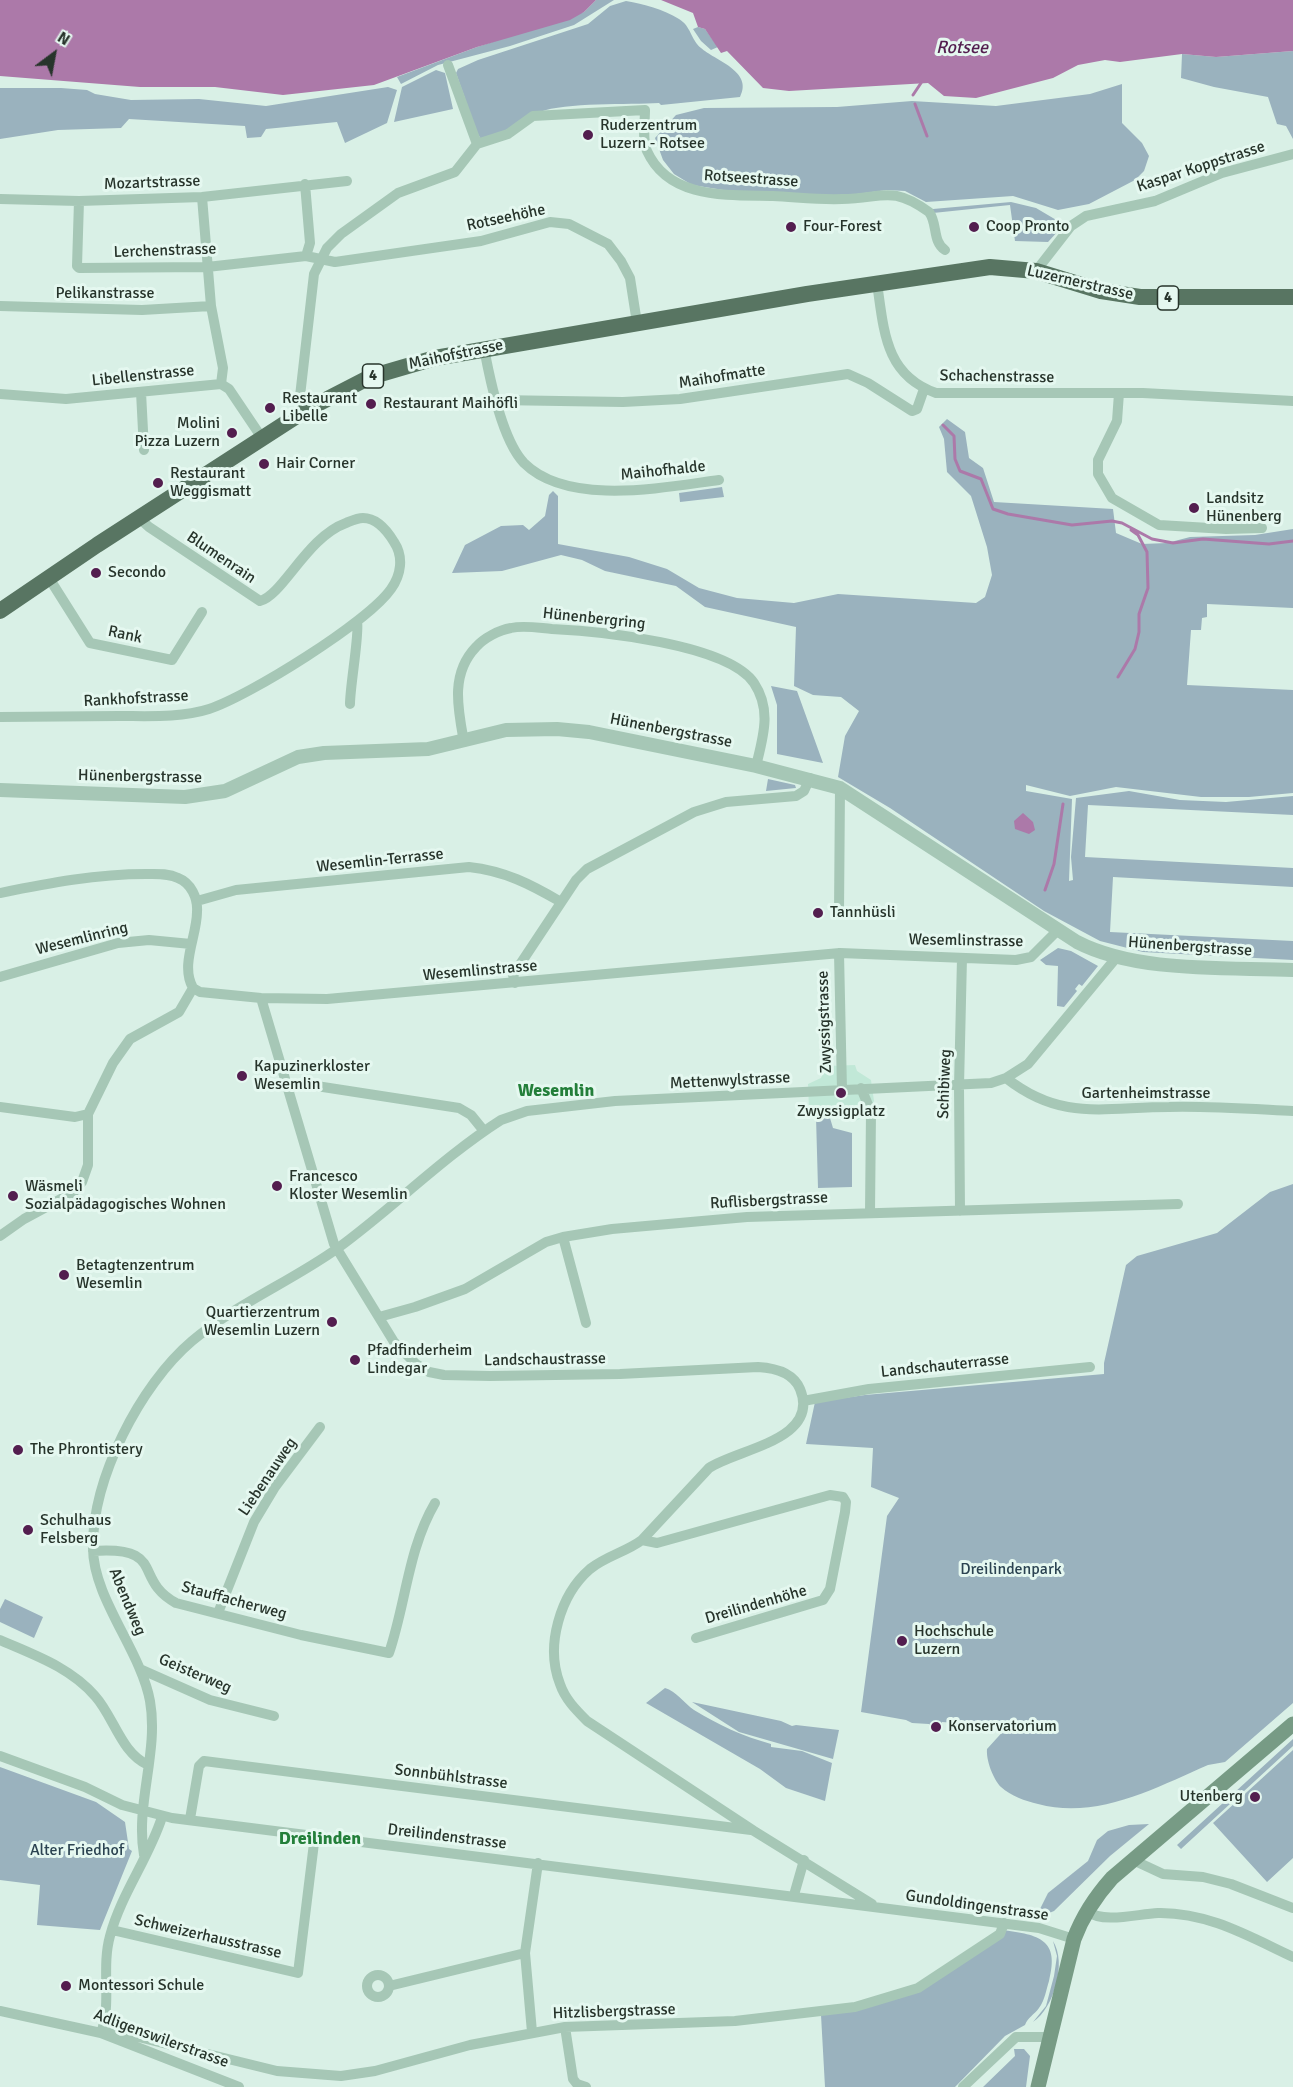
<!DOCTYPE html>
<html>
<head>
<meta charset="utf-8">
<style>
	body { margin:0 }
	#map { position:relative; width:1293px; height:2087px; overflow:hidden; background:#d9f0e6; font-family:Signika,sans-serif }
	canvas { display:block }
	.north { position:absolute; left:24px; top:24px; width:60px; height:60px; -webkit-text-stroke:4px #e5f8f0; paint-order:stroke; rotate:32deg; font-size:16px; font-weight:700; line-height:24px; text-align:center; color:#27342b }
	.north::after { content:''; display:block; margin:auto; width:21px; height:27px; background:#27342b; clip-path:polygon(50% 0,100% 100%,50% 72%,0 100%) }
</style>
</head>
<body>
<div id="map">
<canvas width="1293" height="2087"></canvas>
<div class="north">N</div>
</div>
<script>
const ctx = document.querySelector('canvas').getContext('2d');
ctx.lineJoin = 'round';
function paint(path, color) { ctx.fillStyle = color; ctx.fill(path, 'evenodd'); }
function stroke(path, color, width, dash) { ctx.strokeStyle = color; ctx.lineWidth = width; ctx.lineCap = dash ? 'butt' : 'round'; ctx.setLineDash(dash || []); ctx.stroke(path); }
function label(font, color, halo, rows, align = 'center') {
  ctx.font = font + ' Signika,sans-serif'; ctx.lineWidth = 6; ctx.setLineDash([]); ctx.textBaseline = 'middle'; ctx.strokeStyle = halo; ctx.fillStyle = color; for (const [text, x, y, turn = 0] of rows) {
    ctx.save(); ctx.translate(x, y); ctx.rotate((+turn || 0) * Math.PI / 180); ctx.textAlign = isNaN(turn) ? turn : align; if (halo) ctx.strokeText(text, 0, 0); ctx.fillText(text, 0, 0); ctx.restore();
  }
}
paint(new Path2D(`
	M596 0H614L574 25 510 46 438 65 401 84 397 77 477 47 584 12Z
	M626 1C644 4 663 9 679 19 691 26 691 40 701 48 714 60 754 71 740 97L661 105 659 103C629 105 565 102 540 112 519 120 504 135 481 139L477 133 456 73 458 69 478 60 588 24 610 6Z
	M698 27 705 29 718 47 711 50 701 41 693 29Z
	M1293 51V139L1286 126 1277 124 1268 97 1214 87 1181 78 1182 54 1216 57Z
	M436 70 445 73 453 109 394 122 402 87Z
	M1122 84V123L1142 143 1149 156 1144 171 1135 180 1089 204 1058 210 1013 196 926 202 905 191 887 190 842 196 742 193 692 185 674 174 663 160 655 138 676 115 704 108 837 107 912 101 996 106 1090 94Z
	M388 87 397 90 387 123 345 143 337 122 266 129 261 137 247 138 245 126 129 119 121 128 58 130 0 139V88H61L87 90 95 94 131 100 199 99 266 106Z
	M1011 202 1036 208 1058 221 1060 229 1048 242 1015 241 1010 205 933 213V209Z
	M947 419 965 432 969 458 983 468 994 502 1113 509 1116 533 1142 544 1167 543 1190 537 1255 535 1293 529V608L1207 604V617L1202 618 1201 630H1191L1187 685 1293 690V793L1249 797H1201L1116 787 1070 796 1026 785V791L1072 799 1069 881 1073 880 1071 857 1076 798 1129 791 1180 800 1226 802 1293 796V815L1088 805 1085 857 1293 868V887L1113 877 1110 932 1293 941V960L1143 952 1100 941 1044 911 890 808 838 777 845 736 859 711 841 697 813 695 794 686 796 627 705 607 676 586 605 571 582 560 561 555 502 571 452 573 465 545 501 526 523 525 529 530 545 516 549 495 553 491 558 496V544L629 557 667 569 699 588 737 598 794 603 838 594 976 603 985 597 992 575 987 547 971 496 947 472 944 439 939 427Z
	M722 487 724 497 680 502 679 493Z
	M771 686 797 691 823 763 777 754V705Z
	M768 779 795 785 796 788 766 791Z
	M1058 948 1071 951 1098 966 1082 986 1079 984 1075 989 1077 991 1064 1007 1057 1006 1058 966 1046 965 1040 960Z
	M819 1112 830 1118 833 1128 852 1133V1187L818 1188 816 1117Z
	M1293 1184V1703L1225 1762 1208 1765C1155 1788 1097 1820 1038 1804 1025 1801 1011 1796 1001 1787 993 1779 986 1760 987 1749L1007 1727 942 1722 940 1728 934 1729 929 1724 912 1723 906 1720 861 1712 887 1516 899 1498 871 1487 873 1448 806 1444 815 1402 865 1395 1104 1374V1363L1126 1265 1137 1256 1217 1233 1270 1192Z
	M5 1599 43 1617 34 1638 0 1622V1609Z
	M665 1688C676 1691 684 1703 694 1710 719 1725 742 1736 771 1744V1747L802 1751 832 1763 825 1801 786 1788 760 1769 646 1703Z
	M692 1702 781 1721 792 1726 796 1725 839 1730 833 1759 739 1732Z
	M1293 1739V1746L1181 1849 1177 1845Z
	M1293 1750V1858L1267 1882 1213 1823Z
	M0 1767 96 1802 125 1822 129 1849 132 1851 100 1930 37 1925 40 1885 0 1880Z
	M1149 1824 1110 1856 1054 1911 1035 1919 1048 1893 1088 1861 1097 1840 1108 1831 1129 1825Z
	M1003 1930C1039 1935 1060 1939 1049 1981 1046 1990 1045 2000 1039 2008 1034 2015 1028 2017 1025 2025L1005 2036 955 2087H825L821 2015 900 1998Z
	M1053 1941C1067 1963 1054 2008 1033 2022L1046 2006 1054 1976 1057 1956Z
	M1014 2049H1024L1030 2056 1026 2087H983L1015 2056Z`), '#9ab2be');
paint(new Path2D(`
	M855 1065 857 1071 871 1080 874 1101 864 1117 855 1121H845L827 1110H809L808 1084 821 1078 826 1066Z`), '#c1e8d7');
paint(new Path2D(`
	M0 0H596L584 12 570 20 477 47 374 85 283 95 215 87H140L0 76Z
	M661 0H1293V51L1216 57 1182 54 1120 62 1105 60 1078 65 1053 78 976 98 944 96 928 83 789 91 763 88 727 51 721 53 705 29 698 27 693 13Z
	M1023 813 1033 822 1035 830 1029 834 1015 829 1014 821Z`), '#ac79a9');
stroke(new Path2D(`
	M913 95 921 83
	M915 104 927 136
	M943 425 954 436 955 459 960 471 981 479 993 509 1008 514 1072 525 1112 521 1122 523 1152 539 1173 543 1203 539 1269 544 1293 541
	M1118 677 1135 649 1139 632V614L1148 588 1147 552 1138 535 1131 530
	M1045 890 1054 864 1063 804`), '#ac79a9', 3);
stroke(new Path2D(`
	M477 144 508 134 533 116 645 110C645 122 642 140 647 151 669 200 729 195 773 196 796 197 819 200 842 199 882 199 890 184 929 212 938 224 932 241 945 250
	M305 184 310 243 306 256
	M202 197 211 306 223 368 221 384
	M0 199 79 201 202 197 347 181
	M79 201 77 266 79 268 207 267 306 256 335 262 481 241 550 222 569 224 608 244 621 261 630 278 637 323
	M1036 271 1071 226 1086 216 1155 201 1222 173 1293 154
	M877 283C884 331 885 375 936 393H1143L1293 401
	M0 306 142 310 211 306
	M484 348C490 380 502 440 524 463 568 507 665 487 719 480
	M141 392 144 450
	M1119 393 1117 421 1098 460V474L1112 498 1159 525 1226 529 1262 528
	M0 394 66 399 221 384 229 389 262 438
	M497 400 623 402 680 399 848 374 868 383 912 411 917 409 924 389
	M306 410 300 396 314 274 327 248 341 234 398 193 455 172 477 144 448 65
	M49 578 90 643 172 660 202 612
	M350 704C350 686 360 631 357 621
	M0 717C40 717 79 716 119 716 148 716 181 718 209 709 249 696 368 622 391 589 401 575 404 557 394 542 388 532 377 518 363 518 357 518 351 521 346 523 307 537 283 595 260 601L149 527 139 518
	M464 742C458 709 450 674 476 647 484 638 499 630 511 628 524 625 539 628 552 629 598 631 728 644 754 683 772 710 763 737 756 766
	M0 893C49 883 96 874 146 874 156 874 168 873 178 878 191 883 198 898 197 912 197 936 180 965 193 988L200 992 261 998 327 999 840 953 1016 960 1031 957 1058 930
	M197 901 236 890 469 867C505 871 530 884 561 902
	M839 912 840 788
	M839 953 842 1090
	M0 977 118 943 149 940 191 944
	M515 983 513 975 576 880 587 869 694 812 726 802 796 796 804 791 810 778
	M261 998 334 1244 394 1342 416 1364 429 1372 444 1375 490 1376 620 1374 758 1367C775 1368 793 1372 800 1389 821 1440 737 1449 709 1468L642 1540
	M1006 1078C1062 1122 1105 1107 1169 1107 1210 1106 1252 1109 1293 1111
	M287 1087 310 1085 459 1108 471 1115 484 1131
	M861 1088 871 1112 870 1212
	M0 1107 75 1117 88 1114
	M960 1211 959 1086 962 958
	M0 1236 24 1219 74 1192 82 1182 88 1165V1114L113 1063 130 1039 179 1012 193 988
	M563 1237 586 1323
	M379 1317 415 1307 465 1289 546 1242 563 1237 612 1229 747 1217 1178 1204
	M803 1401 869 1389 1090 1367
	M93 1551C167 1546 132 1579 176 1603L301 1635 389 1653C406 1603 408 1549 435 1503
	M218 1613 254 1522 275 1487 320 1427
	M696 1638 823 1600 830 1589 845 1512 846 1502 843 1497 830 1495 657 1543 642 1540C626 1552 606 1556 590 1569 560 1595 545 1646 560 1684 565 1699 576 1710 587 1721L754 1831 872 1904
	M0 1640C34 1655 70 1667 95 1696 114 1717 121 1753 148 1765
	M140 1669 210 1700 274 1716
	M0 1756 85 1787 122 1805 172 1818 1039 1928 1074 1939
	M190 1819 199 1766 204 1761 751 1830
	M144 1855C135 1804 159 1752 150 1701 141 1651 93 1598 93 1548 92 1479 140 1385 192 1341 236 1304 292 1281 338 1248 394 1207 443 1157 501 1120L527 1111 615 1101 991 1083 1006 1078 1028 1064 1116 958
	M1133 1860 1163 1874 1203 1877 1231 1884 1293 1908
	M794 1895 804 1860
	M1086 1911C1105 1924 1136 1914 1158 1913 1208 1912 1250 1937 1293 1957
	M112 1930 298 1973 315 1835
	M367 1986a11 11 0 1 1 22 0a11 11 0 1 1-22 0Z
	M389 1986 525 1953
	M0 2011 101 2033 239 2087
	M565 2027 573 2079 577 2084 586 2087
	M532 2032 525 1953 538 1863
	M101 2033 114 2031 277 2071 341 2076 375 2071 470 2045 565 2027 735 2021 855 2007 918 1988 1000 1934 1004 1923
	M101 2033C112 2003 101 1968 110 1936 121 1894 149 1858 162 1817
	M963 2087 1016 2037H1050`), '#a6c7b6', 10);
stroke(new Path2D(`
	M0 790 185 797 225 791 298 757 324 753 428 749 506 730 557 729 589 732 756 766 840 788 1077 942C1137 973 1225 967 1293 970`), '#a6c7b6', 14);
stroke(new Path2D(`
	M1038 2087 1074 1939C1083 1915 1095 1897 1112 1878L1293 1724`), '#779b85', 15);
stroke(new Path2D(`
	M0 611 97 545 306 410 370 377 435 358 807 294 990 267 1036 271 1101 291 1140 297H1293`), '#587562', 16);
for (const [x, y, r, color] of [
	[588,135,6,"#531e4f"],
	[791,227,6,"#531e4f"],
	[974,227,6,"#531e4f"],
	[371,404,6,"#531e4f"],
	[270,408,6,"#531e4f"],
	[232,433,6,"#531e4f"],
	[264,464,6,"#531e4f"],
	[158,483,6,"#531e4f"],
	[1194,508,6,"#531e4f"],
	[96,573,6,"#531e4f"],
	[818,913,6,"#531e4f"],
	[242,1076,6,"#531e4f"],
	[841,1093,6,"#531e4f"],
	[277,1186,6,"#531e4f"],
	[13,1196,6,"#531e4f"],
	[64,1275,6,"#531e4f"],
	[332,1322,6,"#531e4f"],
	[355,1360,6,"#531e4f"],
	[18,1450,6,"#531e4f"],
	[28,1530,6,"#531e4f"],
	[902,1641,6,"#531e4f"],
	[936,1727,6,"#531e4f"],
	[1255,1797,6,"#531e4f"],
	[66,1986,6,"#531e4f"]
]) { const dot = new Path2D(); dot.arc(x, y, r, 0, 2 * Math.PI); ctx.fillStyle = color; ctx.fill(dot); stroke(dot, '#e5f8f0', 2); }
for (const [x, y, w] of [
	[1168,298,21],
	[373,376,21]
]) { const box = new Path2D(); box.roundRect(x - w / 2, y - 12, w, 24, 4.5); ctx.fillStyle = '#e5f8f0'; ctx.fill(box); stroke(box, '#27342b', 1.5); }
label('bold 15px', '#27342b', null, [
	["4",1168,298],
	["4",373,376]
]);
label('16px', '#27342b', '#e5f8f0', [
	["Ruderzentrum",600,126],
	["Luzern - Rotsee",600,144],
	["Four-Forest",803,227],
	["Coop Pronto",986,227],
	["Restaurant",282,399],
	["Libelle",282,417],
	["Restaurant Maihöfli",383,404],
	["Molini",220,424,"right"],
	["Pizza Luzern",220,442,"right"],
	["Hair Corner",276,464],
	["Restaurant",170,474],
	["Weggismatt",170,492],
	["Landsitz",1206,499],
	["Hünenberg",1206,517],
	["Secondo",108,573],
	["Tannhüsli",830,913],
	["Kapuzinerkloster",254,1067],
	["Wesemlin",254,1085],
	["Zwyssigplatz",841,1112,"center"],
	["Francesco",289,1177],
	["Kloster Wesemlin",289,1195],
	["Wäsmeli",25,1187],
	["Sozialpädagogisches Wohnen",25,1205],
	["Betagtenzentrum",76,1266],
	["Wesemlin",76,1284],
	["Quartierzentrum",320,1313,"right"],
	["Wesemlin Luzern",320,1331,"right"],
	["Pfadfinderheim",367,1351],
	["Lindegar",367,1369],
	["The Phrontistery",30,1450],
	["Schulhaus",40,1521],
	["Felsberg",40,1539],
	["Hochschule",914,1632],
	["Luzern",914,1650],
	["Konservatorium",948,1727],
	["Utenberg",1243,1797,"right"],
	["Montessori Schule",78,1986]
], 'left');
label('16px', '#27342b', '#e5f8f0', [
	["Kaspar Koppstrasse",1201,167,-18],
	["Rotseestrasse",751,179,4],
	["Mozartstrasse",152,183,-2],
	["Rotseehöhe",506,218,-12],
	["Lerchenstrasse",165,251,-2],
	["Luzernerstrasse",1080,283,13],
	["Pelikanstrasse",105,294],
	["Maihofstrasse",456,355,-12],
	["Libellenstrasse",143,376,-6],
	["Maihofmatte",722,377,-9],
	["Schachenstrasse",997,377,1],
	["Maihofhalde",663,471,-6],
	["Blumenrain",221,558,34],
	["Hünenbergring",594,619,6],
	["Rank",125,635,12],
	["Rankhofstrasse",136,699,-3],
	["Hünenbergstrasse",671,731,11],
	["Hünenbergstrasse",140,777,1],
	["Wesemlin-Terrasse",380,861,-6],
	["Wesemlinring",82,939,-14],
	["Wesemlinstrasse",966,941,1],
	["Hünenbergstrasse",1190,947,4],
	["Wesemlinstrasse",480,971,-5],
	["Zwyssigstrasse",825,1022,-92],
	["Mettenwylstrasse",730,1081,-3],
	["Schibiweg",945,1084,-88],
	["Gartenheimstrasse",1146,1094],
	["Ruflisbergstrasse",769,1201,-3],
	["Landschaustrasse",545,1360,-1],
	["Landschauterrasse",945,1366,-6],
	["Liebenauweg",268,1477,-56],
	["Stauffacherweg",234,1601,15],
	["Abendweg",127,1602,67],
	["Dreilindenhöhe",756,1605,-16],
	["Geisterweg",195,1674,23],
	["Sonnbühlstrasse",451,1777,7],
	["Dreilindenstrasse",447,1837,7],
	["Gundoldingenstrasse",977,1906,8],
	["Schweizerhausstrasse",208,1937,13],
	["Hitzlisbergstrasse",614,2012,-2],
	["Adligenswilerstrasse",161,2039,20]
]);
label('16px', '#2b4351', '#e5f8f0', [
	["Dreilindenpark",1011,1570],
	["Alter Friedhof",77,1851]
]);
label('italic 18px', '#531e4f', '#e5f8f0', [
	["Rotsee",962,48]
]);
label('bold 18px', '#237f3a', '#e5f8f0', [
	["Wesemlin",556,1091],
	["Dreilinden",320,1839]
]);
</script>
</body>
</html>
